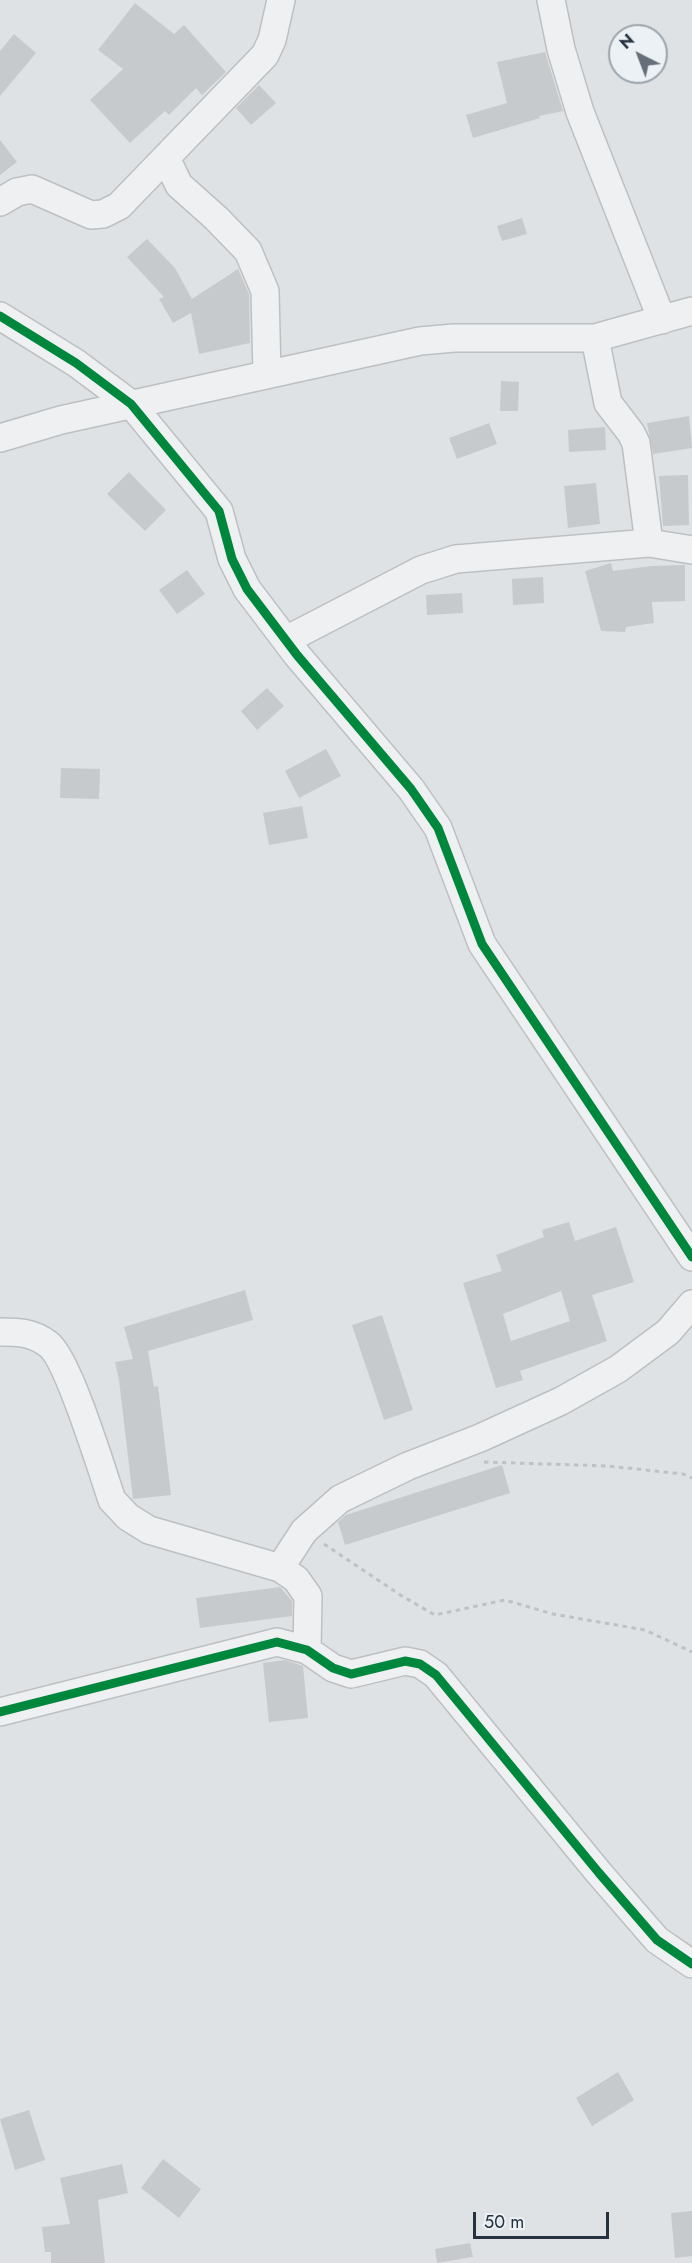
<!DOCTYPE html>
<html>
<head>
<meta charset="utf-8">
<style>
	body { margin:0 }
	#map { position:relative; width:692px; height:2263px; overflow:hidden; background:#dfe2e4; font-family:Jost,sans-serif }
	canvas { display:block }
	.north { position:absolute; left:608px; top:24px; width:60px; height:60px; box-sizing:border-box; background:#ecf1f5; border:2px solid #9ca4ac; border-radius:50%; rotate:318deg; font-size:16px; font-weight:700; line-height:24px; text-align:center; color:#25313f }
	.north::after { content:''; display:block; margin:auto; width:21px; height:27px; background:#666f79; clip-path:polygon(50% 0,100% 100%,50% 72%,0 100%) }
	.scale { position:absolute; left:473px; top:2212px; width:136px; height:27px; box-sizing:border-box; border:3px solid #25313f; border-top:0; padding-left:8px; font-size:18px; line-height:21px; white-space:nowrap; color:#25313f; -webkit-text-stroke:4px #ecf1f5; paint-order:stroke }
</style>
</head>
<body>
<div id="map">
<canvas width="692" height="2263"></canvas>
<div class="north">N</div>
<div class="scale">50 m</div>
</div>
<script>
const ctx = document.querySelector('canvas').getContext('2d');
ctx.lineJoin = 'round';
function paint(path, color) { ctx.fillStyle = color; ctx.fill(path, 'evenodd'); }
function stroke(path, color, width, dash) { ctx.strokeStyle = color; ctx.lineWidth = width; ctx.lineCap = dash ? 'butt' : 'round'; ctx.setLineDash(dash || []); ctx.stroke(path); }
paint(new Path2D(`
	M135 3 174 34 184 25 226 72 202 95 196 88 169 115 165 111 130 143 90 100 123 69 98 50Z
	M14 34 36 53 0 96V51Z
	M545 52 563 111 539 116 540 118 473 138 466 115 507 103 497 62Z
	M259 85 276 103 251 125 236 108Z
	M0 140 17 162 0 175Z
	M522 218 527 234 502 241 497 226Z
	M147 239 175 268 192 299 238 269 249 294 250 343 199 354 191 313 173 323 159 299 164 297 127 257Z
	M501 381 519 382 518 411H500Z
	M689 416 692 448 653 454 647 423Z
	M489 423 497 444 457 459 449 438Z
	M605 427 606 450 569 452 568 430Z
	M129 472 166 510 145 531 107 494Z
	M688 475 689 525 663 526 659 476Z
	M596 483 600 524 568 528 564 486Z
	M611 563 613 571 652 566 685 565V601L652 602 654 623 626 627 625 632 601 631 585 571Z
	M187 570 205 594 177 614 159 590Z
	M543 577 544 603 513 605 512 579Z
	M462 593 463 613 427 615 426 595Z
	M267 688 284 706 257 730 241 711Z
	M326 749 341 776 299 798 285 771Z
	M61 768 100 769 99 799 60 798Z
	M302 806 308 838 269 845 263 813Z
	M569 1222 575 1241 616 1227 634 1282 592 1295 607 1341 520 1371 523 1380 496 1388 463 1283 502 1271 496 1255 544 1237 542 1230ZM561 1291 570 1321 511 1341 503 1314Z
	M245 1290 253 1320 148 1351 154 1387 158 1386 171 1495 133 1499 119 1380 115 1362 133 1359 124 1327Z
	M382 1315 413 1410 384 1420 352 1325Z
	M502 1465 510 1493 345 1545 338 1522 346 1515Z
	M280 1587 292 1601V1616L200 1628 196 1598Z
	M285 1660 303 1666 308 1718 269 1722 263 1663Z
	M618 2072 634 2100 592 2126 576 2098Z
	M29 2110 45 2160 15 2170 0 2119Z
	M163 2159 201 2189 179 2218 141 2188Z
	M122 2164 128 2193 98 2200 105 2263H51V2252H45L42 2227 70 2224 60 2178Z
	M692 2211V2256L675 2258 671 2213Z
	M470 2243 473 2257 437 2263 435 2249Z`), '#c7cacc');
const minor = new Path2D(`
	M551 0 561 49 580 112 662 320
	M166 158 179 185 216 218 248 251 265 291 267 375
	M0 202 17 192 32 189 91 215 103 214 119 206 265 55 272 40 281 0
	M0 316 76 363 131 404 219 511 232 559 247 589 297 655 411 789 438 828 482 944 692 1257
	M595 338 608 403 631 433 636 443 649 543
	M0 438 61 420 420 341 454 338H595L692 311
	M286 640 421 570 456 559 649 543 692 550
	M0 1332C18 1332 32 1332 48 1344 68 1358 102 1471 112 1500L128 1517 149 1530 280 1568 296 1579 308 1596 307 1650
	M280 1568 304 1531 340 1499 408 1466 480 1438 561 1401 618 1369 668 1332 692 1304
	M0 1712 277 1642 307 1650 333 1668 351 1674 405 1661 420 1664 436 1675 599 1873 657 1940 692 1964`);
stroke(minor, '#bdc0c2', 30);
stroke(new Path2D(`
	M484 1462 608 1466 683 1474 692 1478
	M324 1544 402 1596 435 1615 505 1600 553 1614 645 1630 692 1652`), '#bec1c5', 3, [4.5, 4.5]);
stroke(minor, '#eef0f2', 27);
stroke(new Path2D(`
	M0 316 76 363 131 404 219 511 232 559 247 589 297 655 411 789 438 828 482 944 692 1257
	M0 1712 277 1642 307 1650 333 1668 351 1674 405 1661 420 1664 436 1675 599 1873 657 1940 692 1964`), '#00873e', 9);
</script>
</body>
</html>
